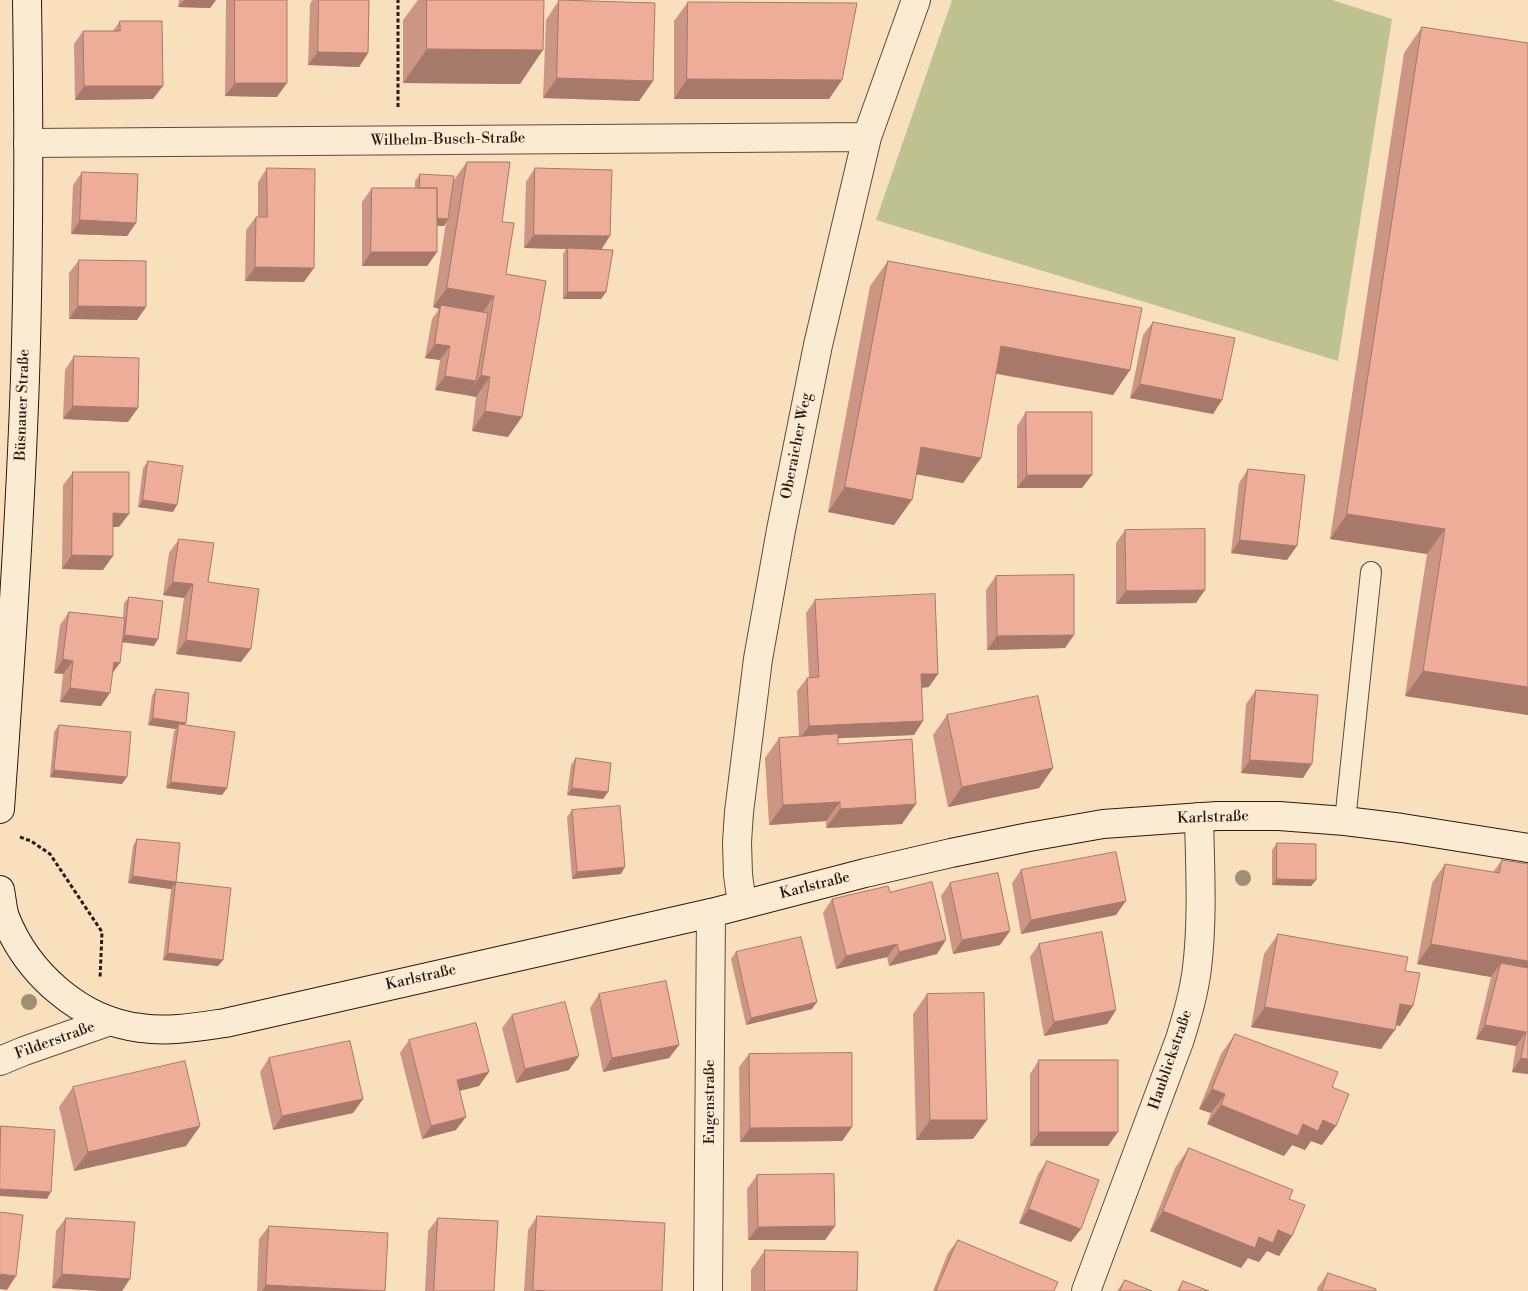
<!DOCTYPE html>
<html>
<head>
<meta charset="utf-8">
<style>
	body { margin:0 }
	canvas { display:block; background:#f9e0bc }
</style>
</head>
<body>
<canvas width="1528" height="1291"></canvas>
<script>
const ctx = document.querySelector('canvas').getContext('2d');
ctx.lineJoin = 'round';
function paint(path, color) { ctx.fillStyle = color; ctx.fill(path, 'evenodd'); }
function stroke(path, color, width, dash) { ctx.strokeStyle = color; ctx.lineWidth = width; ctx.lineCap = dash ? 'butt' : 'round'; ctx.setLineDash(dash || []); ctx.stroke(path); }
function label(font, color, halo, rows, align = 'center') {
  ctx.font = font + ' "Libre Bodoni",serif'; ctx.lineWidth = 5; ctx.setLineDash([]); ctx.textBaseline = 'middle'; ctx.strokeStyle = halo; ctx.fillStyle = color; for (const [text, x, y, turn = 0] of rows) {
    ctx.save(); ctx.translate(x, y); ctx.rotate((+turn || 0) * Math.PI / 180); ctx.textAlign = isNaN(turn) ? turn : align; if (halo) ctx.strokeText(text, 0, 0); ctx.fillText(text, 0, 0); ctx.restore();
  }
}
paint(new Path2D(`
	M952 0H1332L1392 19 1338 361 876 220Z`), '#bec290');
const lane = new Path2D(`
	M1345 821 1371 572`);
const street = new Path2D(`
	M28 143 867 137
	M742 904 738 875 737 842 739 812 758 659 781 530 818 345 867 137 916 0
	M0 1061 24 1051 110 1021
	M708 1291 711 913
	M1086 1291 1180 1039C1187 1016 1194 993 1197 968 1203 918 1200 867 1199 817`);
const secondary = new Path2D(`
	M0 809C10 666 20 522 25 378 29 252 29 126 27 0
	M0 890C2 899 2 908 5 917 27 973 80 1021 141 1028 169 1032 197 1027 225 1023L711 913 865 873 951 853 1029 837 1103 824 1217 816H1279L1345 821 1402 828 1528 848`);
stroke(lane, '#5c4c3f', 22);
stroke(street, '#5c4c3f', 30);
stroke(secondary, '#281a15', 30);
stroke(new Path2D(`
	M398 107V0
	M20 837 31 841 50 854 102 932 100 979`), '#281a15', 3, [4, 2.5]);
stroke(lane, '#fbebd3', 20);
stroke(street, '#fbebd3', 28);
stroke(secondary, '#fbebd3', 28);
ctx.fillStyle = '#9f8f74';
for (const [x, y] of [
	[1243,878],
	[29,1002]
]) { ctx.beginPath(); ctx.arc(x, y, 8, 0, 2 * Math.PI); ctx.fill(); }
paint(new Path2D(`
	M179 0H216L210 8 178 7Z
	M226 0H287L277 97 225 96Z
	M312 0H369L368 53 359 67 308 65 310 4Z
	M418 0H544L520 84 403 83V20Z
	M559 0 653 81 639 101 543 98 546 20Z
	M688 2 842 80 829 99H674V21Z
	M120 21 153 99 75 100 74 44 83 31H113Z
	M1422 27 1528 715 1405 696 1427 554 1330 539 1404 53Z
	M467 162 502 222 506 274 508 437 472 431 476 397 435 390 440 360 425 358 432 319 439 309 433 307 446 222 444 226H437V252L427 266H362V202L372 188H415V181L420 174 453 181Z
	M267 168 304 282 245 281 246 230 256 217H258V182Z
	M535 168 602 249 606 292 601 299H563V254L566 249 524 248 526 182Z
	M82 172 136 223 127 236 71 234 73 185Z
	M79 260 137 320 69 319V273Z
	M888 261 1130 370 1113 395 996 374 981 458 963 483 916 474 894 525 828 512 870 286Z
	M1153 322 1222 400 1213 414 1130 398 1143 335Z
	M74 356 128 422 63 419 65 370Z
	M1026 412 1082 488H1017V426Z
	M148 461 173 512 138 507 143 468Z
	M1248 469 1287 560 1231 553 1239 483Z
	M73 472 119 527H113L103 570 62 569 63 485Z
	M1125 530 1196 603 1116 604V543Z
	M179 539 208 582 241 662 176 654 184 598 163 595 169 553Z
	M996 576 1065 648 987 650 986 590Z
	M129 597 158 639 154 646 122 642 120 663 112 673 101 706 60 702 63 674 54 673 60 625 69 612 123 618 124 603Z
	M815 600 929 687 922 688 914 735 838 738V744L902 824 826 828V821L769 825 765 758 779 738 799 737 797 691 807 678H809L806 613Z
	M156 689 186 723 184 725 227 788 222 795 166 788 174 731 176 729 148 725 152 696Z
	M1256 690 1303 778 1241 773 1246 704Z
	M947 715 1053 768 1039 788 948 807 933 735Z
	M59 725 122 784 50 777 54 732Z
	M576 758 608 792 603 799 567 795 571 765Z
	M572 810 621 874 572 879 567 817Z
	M137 839 176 882 223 960 218 966 163 960 171 889 128 883 133 846Z
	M1277 843 1316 880 1311 886 1272 885V850Z
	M1502 860 1528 864V1074L1512 1072 1516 1046 1476 1039 1491 977 1417 964 1432 883 1445 864 1493 872Z
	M1021 870 1116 915 1021 934 1012 883Z
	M950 883 1000 945 953 954 941 896Z
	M890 892 937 954 889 966 887 957 836 969 823 913 832 899Z
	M1278 934 1405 971 1400 1026 1396 1025 1381 1049 1251 1027 1264 954Z
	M1039 944 1116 1010 1107 1024 1044 1036 1030 957Z
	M736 952 812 1009 746 1025 731 959Z
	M599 994 679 1045 669 1058 603 1072 590 1008Z
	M927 994 973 1139 916 1140 913 1014Z
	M512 1015 569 1070 516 1083 502 1028Z
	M1235 1034 1332 1087 1322 1145 1311 1141 1305 1150 1292 1145 1284 1156 1207 1124 1211 1113 1199 1109 1221 1054Z
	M409 1040 489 1072 479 1086 459 1091 456 1130 422 1139 400 1053Z
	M749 1054 852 1127 842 1141 740 1142 739 1067Z
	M269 1058 363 1099 353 1113 273 1130 260 1072Z
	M1039 1060 1108 1146H1030V1074Z
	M73 1087 200 1126 186 1146 74 1171 59 1107Z
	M1189 1148 1289 1199 1292 1236 1279 1256 1267 1251 1259 1262 1248 1258 1241 1268 1150 1231 1175 1168Z
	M1047 1161 1071 1242 1019 1223 1038 1174Z
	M757 1175 835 1226 825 1240H748L747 1189Z
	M537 1216 662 1291H524L528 1230Z
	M66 1218 130 1279 122 1291H103L52 1288 56 1231Z
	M438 1218 494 1291H425L428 1231Z
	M269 1226 385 1291H257L259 1239Z
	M958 1240 1054 1291H933L948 1253Z
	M765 1250 857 1291H751V1270Z
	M1328 1273 1376 1291H1317L1318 1287Z
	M1125 1280 1152 1291H1117Z
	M1183 1281 1209 1291H1177Z`), '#cd9584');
paint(new Path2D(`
	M184 0H216L210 8 178 7Z
	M427 49 543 50 520 84 403 83Z
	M318 52 368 53 359 67 308 65Z
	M557 78 653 81 639 101 543 98Z
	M687 79 842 80 829 99H674Z
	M235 83H287L277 97 225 96Z
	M84 86H163L153 99 75 100Z
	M432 218 448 219 444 226 427 225Z
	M80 220 136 223 127 236 71 234Z
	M534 235 610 236 601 250 568 248 566 249 524 248Z
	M371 252H437L427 266H362Z
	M255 267 314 268 304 282 245 281Z
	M447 288 494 296 480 316 441 305 439 309 433 307Z
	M568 292H606L601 299H563Z
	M78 306 146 307 137 320 69 319Z
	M435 344 450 346 440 360 425 358Z
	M1001 346 1130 370 1113 395 984 371Z
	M481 375 490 377 476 397 467 395Z
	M445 376 476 381 467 395 435 390Z
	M1140 384 1222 400 1213 414 1130 398Z
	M73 406 138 408 128 422 63 419Z
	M485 411 522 417 508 437 472 431Z
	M921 447 981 458 963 483 904 472Z
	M1027 475H1092L1082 488H1017Z
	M845 487 912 500 894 525 828 512Z
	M143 500 177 505 173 512 138 507Z
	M113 513 129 514 119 527H103Z
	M1347 514 1445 529 1427 554 1330 539Z
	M1240 540 1297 546 1287 560 1231 553Z
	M72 555 113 556 103 570 62 569Z
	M173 582 193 584 184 598 163 595Z
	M1205 590 1196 603 1116 604 1126 591Z
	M125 635 158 639 154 646 120 642Z
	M1074 635 1065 648 987 650 997 636Z
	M186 640 251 649 241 662 176 654Z
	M63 659 73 661 63 674 54 673Z
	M114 662 120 663 110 676Z
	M1423 671 1528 687V715L1405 696Z
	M921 674H938L929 687 912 688Z
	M70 688 110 693 101 706 60 702Z
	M153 718 186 723 181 730 179 724 176 729 148 725Z
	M923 721 914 735 799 740 809 726Z
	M1250 760 1312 764 1303 778 1241 773Z
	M1053 768 1039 788 948 807 962 787Z
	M54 770 127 777 122 784 50 777Z
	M171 782 227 788 222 795 166 788Z
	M572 788 608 792 603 799 567 795Z
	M840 802 826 821 769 825 783 805Z
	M916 804 902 824 826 828 840 809Z
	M625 867 621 874 572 879 577 872Z
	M133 876 176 882 171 889 128 883Z
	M1277 879 1316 880 1311 886 1272 885Z
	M1126 901 1116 915 1021 934 1031 920Z
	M1010 931 1000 945 953 954 962 940Z
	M946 940 937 954 889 966 899 952Z
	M897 944 887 957 836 969 846 956Z
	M1431 944 1528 961V983L1501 963 1491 977 1417 964Z
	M168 953 223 960 218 966 163 960Z
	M817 1002 812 1009 746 1025 751 1018Z
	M1400 1004 1413 1006 1400 1026 1386 1023Z
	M1265 1007 1395 1030 1381 1049 1251 1027Z
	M1116 1010 1107 1024 1044 1036 1054 1022Z
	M1485 1025 1526 1032 1516 1046 1476 1039Z
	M679 1045 669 1058 603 1072 612 1058Z
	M579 1056 569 1070 516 1083 525 1069Z
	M1521 1058 1528 1059V1074L1512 1072Z
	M489 1072 479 1086 447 1094 457 1080Z
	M1212 1089 1225 1094 1211 1113 1199 1109Z
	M363 1099 353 1113 273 1130 282 1116Z
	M1221 1105 1303 1124 1323 1120 1336 1126 1322 1145 1311 1141 1305 1150 1292 1145 1284 1156 1207 1124Z
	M466 1117 456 1130 422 1139 431 1126Z
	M930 1120H987L973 1139 916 1140Z
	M200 1126 186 1146 74 1171 88 1152Z
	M852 1127 842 1141 740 1142 750 1128Z
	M1039 1132H1118L1108 1146H1030Z
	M0 1189 51 1192 47 1199 0 1196Z
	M1029 1209 1081 1229 1071 1242 1019 1223Z
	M1163 1211 1259 1237 1278 1230 1292 1236 1279 1256 1267 1251 1259 1262 1248 1258 1241 1268 1150 1231Z
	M835 1226 825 1240H748L758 1227Z
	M0 1274 16 1276 7 1290 0 1289Z
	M62 1274 130 1279 122 1291H103L52 1288Z
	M266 1285 375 1291H262Z`), '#a7796b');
const building = new Path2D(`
	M235 0H287V83H235Z
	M319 0H369L368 53 318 52Z
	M427 0H544L543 50 427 49Z
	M559 0 655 3 653 81 557 78Z
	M688 2 857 3 842 80 687 79Z
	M120 21H162L163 86H84L83 31H120Z
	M1422 27 1528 43V687L1423 671 1445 529 1347 514Z
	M467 162H510L502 222 514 223 506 274 546 281 522 417 485 411 490 377 481 375 494 296 447 288Z
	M267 168 315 169 314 268 255 267 256 217H267Z
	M535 168 612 170 610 236 534 235Z
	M82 172 138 174 136 223 80 220Z
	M420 174 454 176 448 219 437 218V188H420Z
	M372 188H437V252H371Z
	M568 248 613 250 606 292H568Z
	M79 260 146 261V307L78 306Z
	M888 261 1142 308 1130 370 1001 346 981 458 921 447 912 500 845 487Z
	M441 305 488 313 476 381 445 376 450 346 435 344Z
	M1153 322 1235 338 1222 400 1140 384Z
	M74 356 139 358 138 408 73 406Z
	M1026 412H1092V475H1027Z
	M148 461 183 466 177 505 143 500Z
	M1248 469 1305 475 1297 546 1240 540Z
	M73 472H129V514L113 513V556L72 555Z
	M1205 529V590L1126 591 1125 530Z
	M179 539 214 543 208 582 259 589 251 649 186 640 193 584 173 582Z
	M1074 575V635L997 636 996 576Z
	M935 594 938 674H921L923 721 809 726 807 678 819 677 815 600Z
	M129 597 163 601 158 639 125 635Z
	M69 612 125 618 120 663 114 662 110 693 70 688 73 661 63 659Z
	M156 689 189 693 186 723 153 718Z
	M1256 690 1318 695 1312 764 1250 760Z
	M1038 696 1053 768 962 787 947 715Z
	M179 724 235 732 227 788 171 782Z
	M59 725 131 732 127 777 54 770Z
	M838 734V744L912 739 916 804 840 809V802L783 805 779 738Z
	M576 758 611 763 608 792 572 788Z
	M620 806 625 867 577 872 572 810Z
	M137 839 180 843 176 882 133 876Z
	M1277 843 1316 844V880L1277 879Z
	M1116 852 1126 901 1031 920 1021 870Z
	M1502 860 1528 864V961L1431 944 1445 864 1499 873Z
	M998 873 1010 931 962 940 950 883Z
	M176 882 231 888 223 960 168 953Z
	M932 882 946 940 899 952 897 944 846 956 832 899 888 886 890 892Z
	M1102 932 1116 1010 1054 1022 1039 944Z
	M1278 934 1408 957 1405 971 1420 973 1413 1006 1400 1004 1395 1030 1265 1007Z
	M801 937 817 1002 751 1018 736 952Z
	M1501 963 1528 968V1059L1521 1058 1526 1032 1485 1025Z
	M666 981 679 1045 612 1058 599 994Z
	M984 993 987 1120H930L927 994Z
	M565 1002 579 1056 525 1069 512 1015Z
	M476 1023 489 1072 457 1080 466 1117 431 1126 409 1040Z
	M1235 1034 1338 1072 1332 1087 1349 1094 1336 1126 1323 1120 1318 1131 1303 1124 1298 1136 1221 1105 1225 1094 1212 1089Z
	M350 1041 363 1099 282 1116 269 1058Z
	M852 1053V1127L750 1128 749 1054Z
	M1039 1060H1118V1132H1039Z
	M185 1061 200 1126 88 1152 73 1087Z
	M1 1126 55 1130 51 1192 0 1189Z
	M1189 1148 1293 1190 1289 1199 1305 1205 1292 1236 1278 1230 1273 1243 1259 1237 1255 1248 1163 1211Z
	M1047 1161 1099 1180 1081 1229 1029 1209Z
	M834 1174 835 1226 758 1227 757 1175Z
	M0 1212 23 1215 16 1276 0 1274Z
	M537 1216 665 1223 662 1291H547L533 1290Z
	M66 1218 135 1222 130 1279 62 1274Z
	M438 1218 498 1221 494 1291H434Z
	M269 1226 388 1233 385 1291 266 1285Z
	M958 1240 1058 1282 1054 1291H936Z
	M765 1250 858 1252 857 1291H765Z
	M1328 1273 1376 1289V1291H1322Z
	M1125 1280 1152 1291H1120Z
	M1183 1281 1209 1291H1179Z`);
paint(building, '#eead99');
stroke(building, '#a7796b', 1);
label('15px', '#281a15', '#fbebd3', [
	["Wilhelm-Busch-Straße",448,140,-1],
	["Büsnauer Straße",23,405,-88],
	["Oberaicher Weg",797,446,-79],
	["Karlstraße",1213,818,-2],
	["Karlstraße",815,886,-14],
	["Karlstraße",421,978,-13],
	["Filderstraße",55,1041,-20],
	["Haublickstraße",1171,1060,-71],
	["Eugenstraße",710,1102,-90]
]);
</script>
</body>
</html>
